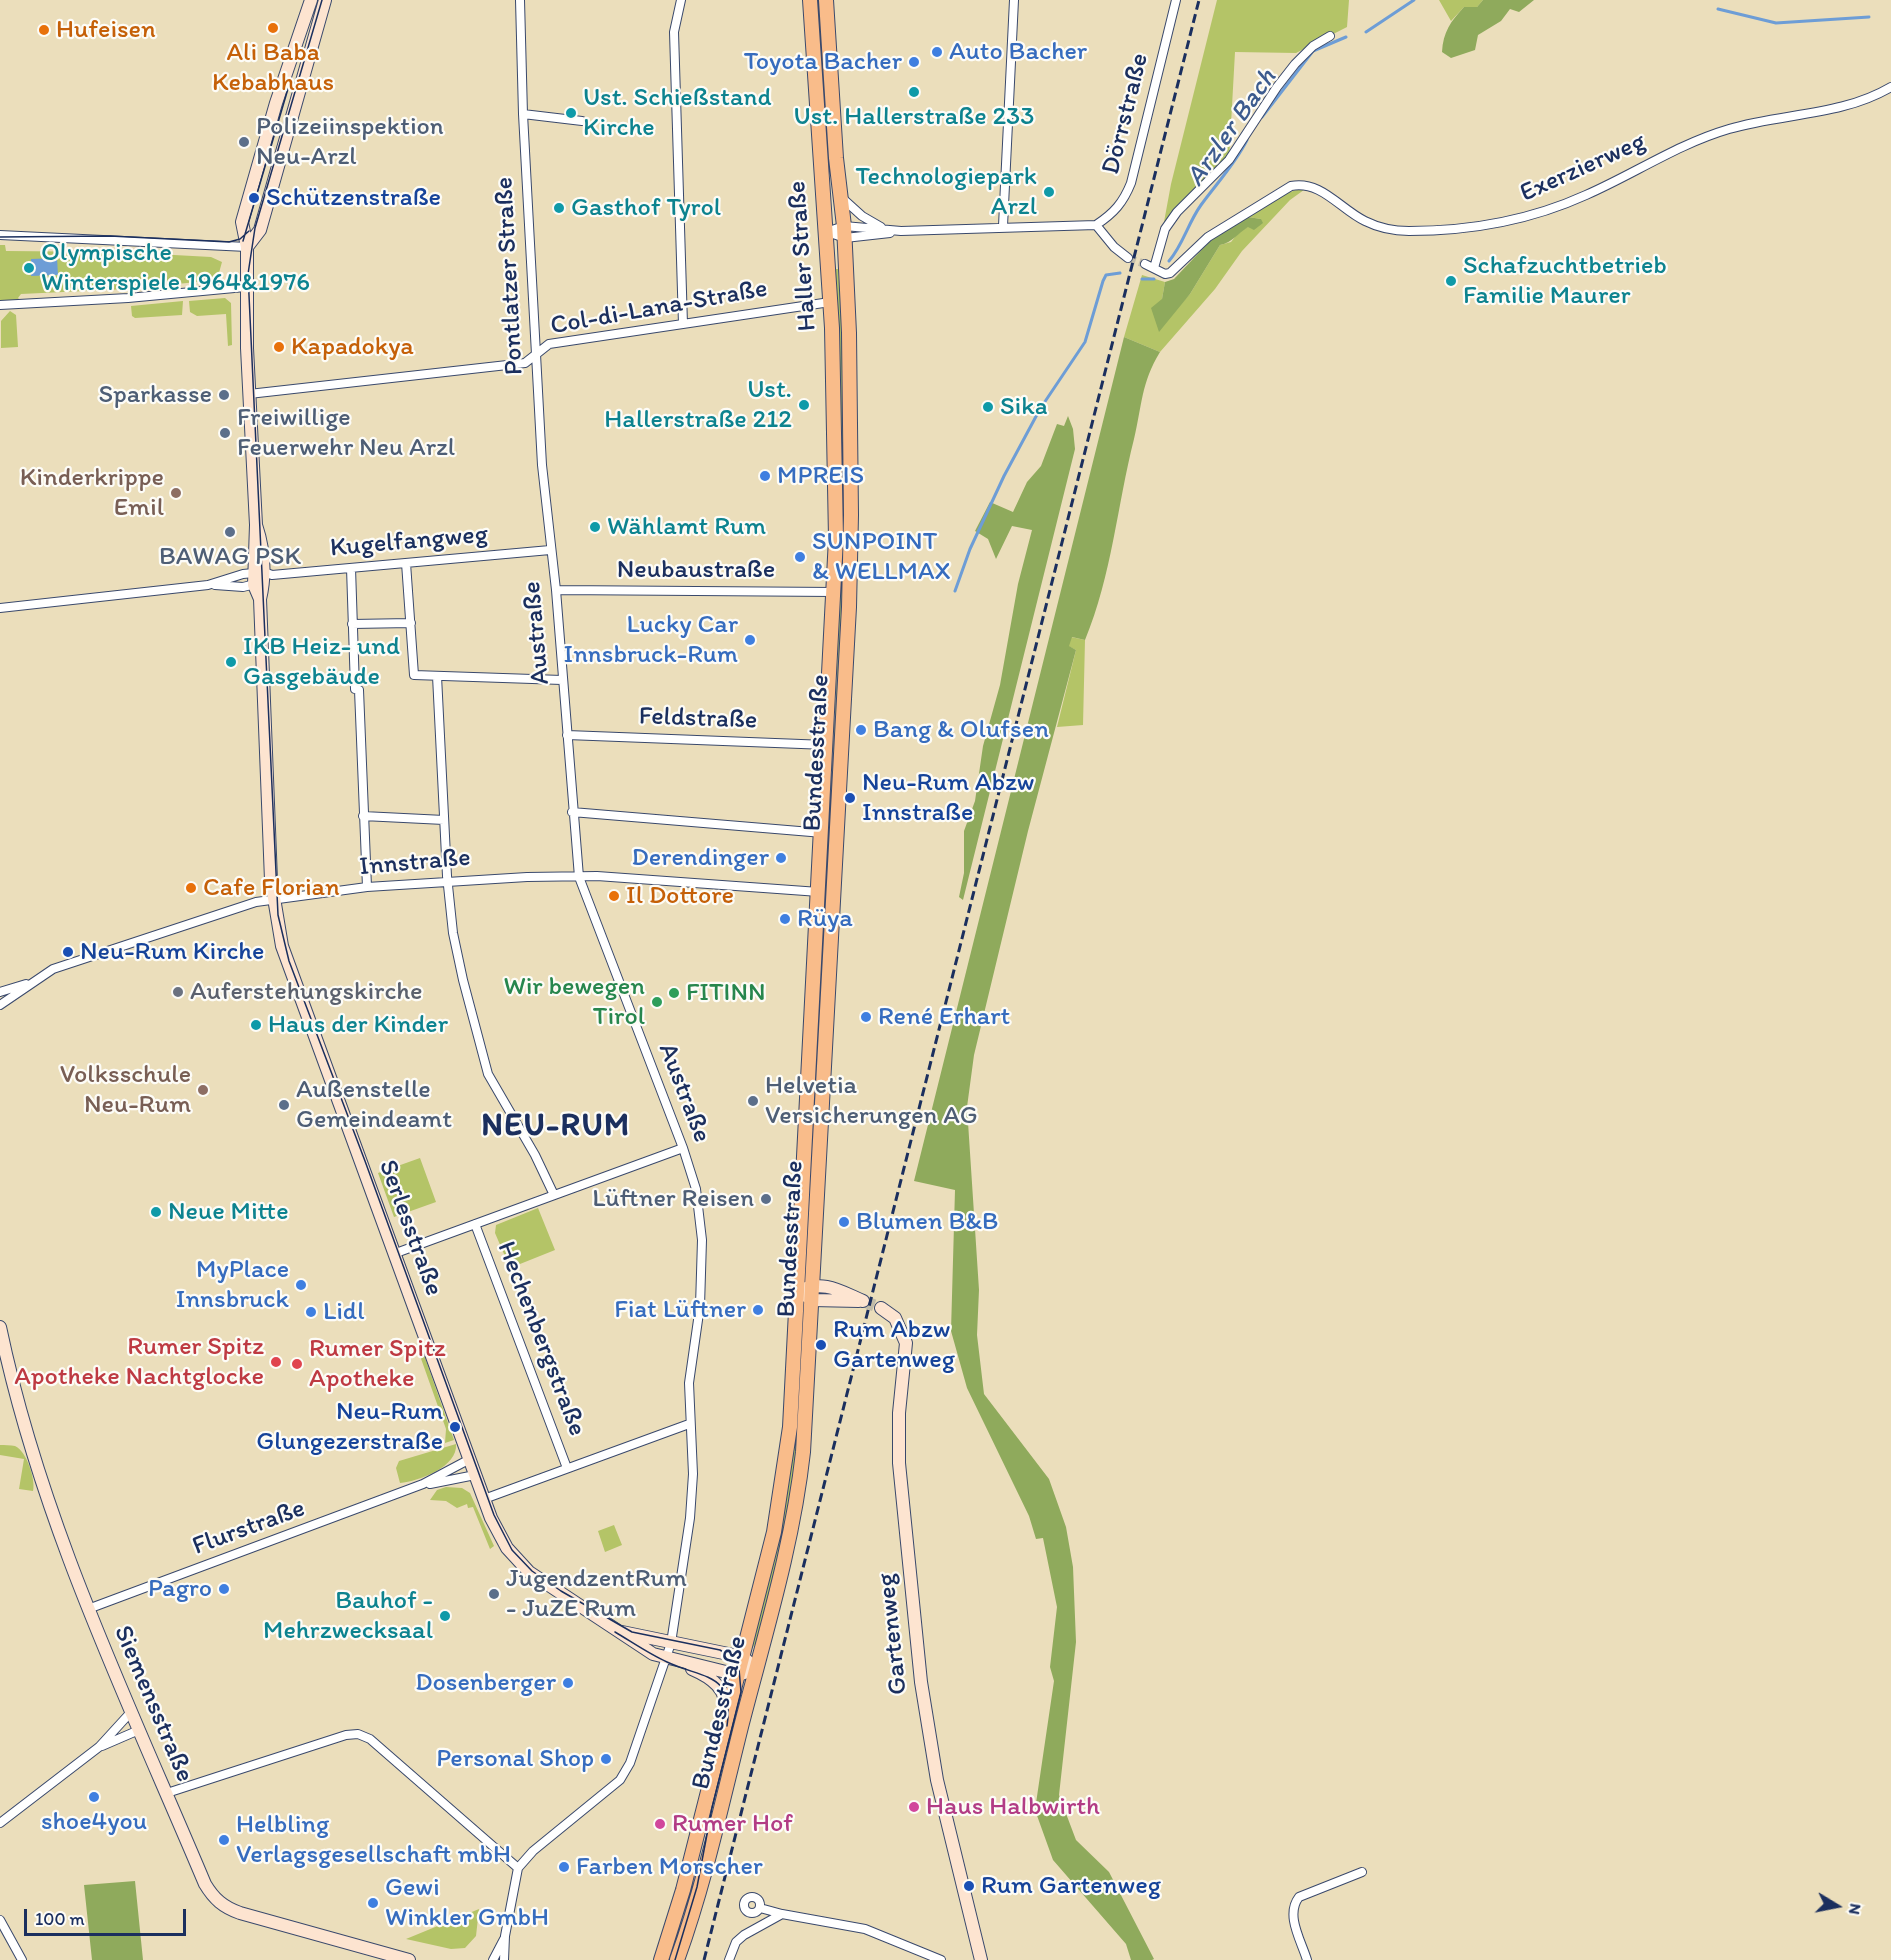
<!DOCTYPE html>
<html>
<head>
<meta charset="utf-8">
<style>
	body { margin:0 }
	#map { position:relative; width:1891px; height:1960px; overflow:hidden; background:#ebdebb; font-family:Itim,sans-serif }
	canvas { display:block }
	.north { position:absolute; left:1807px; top:1876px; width:60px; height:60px; -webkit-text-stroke:4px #fdfcf7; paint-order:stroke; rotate:100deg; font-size:16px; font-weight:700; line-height:24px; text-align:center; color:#1b2f5e }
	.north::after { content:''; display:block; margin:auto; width:21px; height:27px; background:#1b2f5e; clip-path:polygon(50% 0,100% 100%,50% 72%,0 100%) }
	.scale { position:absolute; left:24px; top:1909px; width:162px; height:27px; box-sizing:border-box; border:3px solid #1b2f5e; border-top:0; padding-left:8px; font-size:18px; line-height:21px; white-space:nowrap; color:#1b2f5e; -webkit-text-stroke:4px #fdfcf7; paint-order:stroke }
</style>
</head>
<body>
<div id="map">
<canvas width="1891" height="1960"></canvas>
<div class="north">N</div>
<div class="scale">100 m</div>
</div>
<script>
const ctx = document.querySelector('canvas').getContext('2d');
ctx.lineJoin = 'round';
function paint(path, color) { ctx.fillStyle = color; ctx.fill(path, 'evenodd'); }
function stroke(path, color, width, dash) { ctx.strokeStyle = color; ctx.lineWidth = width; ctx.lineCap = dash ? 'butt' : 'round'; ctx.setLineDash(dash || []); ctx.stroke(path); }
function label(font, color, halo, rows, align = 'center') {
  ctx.font = font + ' Itim,sans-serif'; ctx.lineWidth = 4.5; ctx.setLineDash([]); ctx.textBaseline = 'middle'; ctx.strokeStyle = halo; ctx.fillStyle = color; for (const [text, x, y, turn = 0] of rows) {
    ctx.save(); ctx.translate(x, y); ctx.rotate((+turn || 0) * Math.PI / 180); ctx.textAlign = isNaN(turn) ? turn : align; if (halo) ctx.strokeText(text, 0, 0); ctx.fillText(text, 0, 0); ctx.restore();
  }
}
paint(new Path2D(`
	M1217 0H1349L1347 27 1296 53 1235 52 1229 160 1165 229 1164 222 1171 184Z
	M1439 0H1483L1477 7H1464L1451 21Z
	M1308 187 1290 200 1242 251 1215 289 1160 352 1124 337 1142 275 1165 282 1162 299 1175 310 1190 294 1220 245 1231 242 1239 232 1261 219 1248 217 1286 193Z
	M0 245H5L6 251 119 252 211 257 222 262 217 280 127 289 21 294 18 298 20 300 0 301Z
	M834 269H838L840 295C848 449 843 602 836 756H833C842 593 845 432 834 269Z
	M225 298 231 303 232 345 228 346 226 314 197 316 190 312 189 301Z
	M183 301 182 315 135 318 132 316 131 306Z
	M10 311 16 315 18 347 1 348V321Z
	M1071 637 1085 640 1083 725 1057 727 1076 650 1068 646Z
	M833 762H835L815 1116V1089Z
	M420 1158 436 1202 394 1217 378 1173Z
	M538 1208 555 1250 510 1268 495 1233 496 1225Z
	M801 1318H805L800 1426 792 1494 758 1640 751 1650 779 1537 790 1477Z
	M418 1347 423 1352 454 1440 445 1443 446 1429 419 1353 414 1350Z
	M456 1444C458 1467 419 1481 400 1483L396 1468 399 1461Z
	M0 1445C4 1445 11 1445 15 1446 27 1451 36 1481 33 1491L19 1489 24 1459 0 1455Z
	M446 1487 462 1488 470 1493 494 1546 490 1549 473 1507 468 1508 467 1504 457 1508 446 1501 430 1500 437 1490Z
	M614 1525 622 1545 605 1552 598 1531Z
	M479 1909 476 1936 465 1948 451 1949 406 1939Z`), '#b4c467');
paint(new Path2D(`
	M1483 0H1534L1519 12 1510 9 1501 21 1478 35 1475 50 1451 58 1442 52C1443 32 1451 21 1464 7H1477Z
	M1248 217 1261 219 1263 223 1254 230 1248 227C1237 234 1233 242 1220 245L1190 294 1159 332 1151 308 1162 299 1165 282 1174 279 1211 240Z
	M1124 337 1160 352C1141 383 1142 406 1134 439 1117 506 1112 575 1085 640L1072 637 1069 646 1076 650 1028 831 974 1055 967 1107 979 1290 977 1335 984 1394 1049 1479 1066 1527 1073 1567 1076 1642 1059 1795 1076 1840 1109 1872 1154 1959 1152 1960H1131L1126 1944 1053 1860 1035 1810 1054 1681 1050 1667 1057 1607 1043 1538 1036 1539 1029 1516 967 1388 951 1331 955 1190 914 1181Z
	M1068 416 1073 429 1075 449 963 900 959 897 964 873V831L975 801 983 746 1000 685 1018 584 1032 530 1012 526 996 559 988 539 975 531 990 502 1013 512 1027 482 1041 466 1057 424 1064 426Z
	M135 1881 143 1960H92L84 1885Z`), '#8faa5c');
paint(new Path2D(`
	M57 258 58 275 31 276V259Z`), '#6d9dd6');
stroke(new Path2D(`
	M1718 9 1776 23 1869 17
	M1366 32 1414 0
	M1262 117 1313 51 1346 37
	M1169 261C1183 245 1188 223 1201 205 1217 183 1235 164 1247 140
	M1142 279H1154
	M955 591 970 549 1004 476 1040 409 1085 342 1103 281 1106 275 1120 273`), '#6d9dd6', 3);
stroke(new Path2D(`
	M1128 258 1145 264`), '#c1bba8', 8, [8, 4]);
stroke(new Path2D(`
	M863 1301 881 1308`), '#c1bba8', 12, [12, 6]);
const street = new Path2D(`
	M681 0 674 32 683 324
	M523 114 582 121
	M841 197 862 216 881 227
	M1096 225 1114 247 1128 258
	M1003 226 1014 0
	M826 232 844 226 901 231 1096 225C1114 213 1123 203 1131 183L1176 0
	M827 232 845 238 890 233
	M0 235 247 247
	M1145 264 1165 274 1170 273 1208 237 1291 186C1321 180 1340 209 1365 221 1379 228 1394 231 1409 231 1470 231 1531 220 1586 195 1634 174 1678 144 1729 129 1783 113 1842 116 1891 87
	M1154 268 1165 229 1177 212 1229 160 1277 87 1295 64 1313 46 1330 36
	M0 305 128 298 245 287
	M249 394 525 363 549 344 830 302
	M406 563 414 675 562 680
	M351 568 355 689 359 690 367 887
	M215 585 243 587 259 583
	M556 590 835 592
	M0 608 208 585 243 574 264 572 272 575 550 550
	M352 624 411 623
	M437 676 447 876 453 933 463 980 488 1074 535 1155 554 1195
	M567 735 827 745
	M572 812 823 833
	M363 816 444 820
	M0 992 26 984
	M0 1005 53 969 256 902 367 887 527 877 597 876 819 892
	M475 1224 567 1468
	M396 1253 683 1148
	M430 1484 475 1475
	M484 1499 689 1424
	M88 1609 423 1484 470 1459
	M102 1746 139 1730
	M167 1793 346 1735 358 1734 370 1739 518 1868
	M0 1823 99 1747 131 1712
	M744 1905a8 8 0 1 1 16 0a8 8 0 1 1-16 0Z
	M760 1908 782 1914
	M0 1920 22 1960
	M493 1960 504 1939
	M504 1960 505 1936 518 1868 533 1851 620 1780 630 1763 671 1643 690 1518 693 1474 689 1383 700 1306 702 1240 696 1189 683 1148 579 877 556 590 542 465 523 114 520 0
	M729 1960 736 1942 744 1935 782 1914 865 1929 941 1960
	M1307 1960C1301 1940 1285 1915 1299 1897L1362 1872`);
const secondary = new Path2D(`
	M247 247 260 230 325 0
	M256 525C264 549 266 574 260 599L271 880 282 946 491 1518 507 1548 529 1572 653 1654 738 1675 756 1669 743 1657 622 1632
	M260 599 254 585 256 525 247 348V247L242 222 276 103 311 0
	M797 1291C824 1280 838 1290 863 1301
	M803 1294 812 1300 859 1301
	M881 1308 895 1318 906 1343 899 1413V1463L921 1682 937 1780 981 1960
	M0 1327C41 1523 128 1701 205 1884 214 1899 223 1907 240 1913L409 1960
	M692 1669C713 1678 727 1689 727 1713`);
const primary = new Path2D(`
	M661 1960 683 1890 774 1532 790 1427 836 538 832 328 810 0
	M677 1960C705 1883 722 1802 742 1723 765 1634 793 1544 803 1452L849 607 851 515 849 333 844 226 836 158 826 0`);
stroke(street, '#3a496c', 10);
stroke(secondary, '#3a496c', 14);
stroke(primary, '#3a496c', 16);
stroke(street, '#fff', 8);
stroke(secondary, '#fde4d0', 12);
stroke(primary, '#f9bc8a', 14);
stroke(new Path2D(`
	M322 0 255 228 248 274 278 915 289 961 365 1161 494 1515 512 1550 532 1571 561 1591 632 1632 720 1650 731 1657 739 1669 741 1692 712 1808 697 1887 675 1960
	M0 237 110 236 229 242 240 239 249 231
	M243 241 290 82
	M615 1632C632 1642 649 1654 667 1662 703 1679 735 1672 727 1726`), '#1b2f5e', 1.5);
stroke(new Path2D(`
	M704 1960 1199 0`), '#1b2f5e', 3, [9, 4.5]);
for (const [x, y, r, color] of [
	[273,28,6,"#e8710a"],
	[44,30,6,"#e8710a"],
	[937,52,6,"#3f7fe0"],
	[914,62,6,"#3f7fe0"],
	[914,92,6,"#0f9aa8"],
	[571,113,6,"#0f9aa8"],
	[244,142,6,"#5c6f8a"],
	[1049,192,6,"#0f9aa8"],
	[254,198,6,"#1a4fb4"],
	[559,208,6,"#0f9aa8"],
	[29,268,6,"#0f9aa8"],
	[1451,281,6,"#0f9aa8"],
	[279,347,6,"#e8710a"],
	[224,395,6,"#5c6f8a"],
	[804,405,6,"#0f9aa8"],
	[988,407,6,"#0f9aa8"],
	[225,433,6,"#5c6f8a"],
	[765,476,6,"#3f7fe0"],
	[176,493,6,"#8d6e63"],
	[595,527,6,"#0f9aa8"],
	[230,532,6,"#5c6f8a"],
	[800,557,6,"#3f7fe0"],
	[750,640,6,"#3f7fe0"],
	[231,662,6,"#0f9aa8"],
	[861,730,6,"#3f7fe0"],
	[850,798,6,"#1a4fb4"],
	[781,858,6,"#3f7fe0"],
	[191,888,6,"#e8710a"],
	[614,896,6,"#e8710a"],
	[785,919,6,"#3f7fe0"],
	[68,952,6,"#1a4fb4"],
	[178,992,6,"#6b7280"],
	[674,993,6,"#2e9e5b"],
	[657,1002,6,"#2e9e5b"],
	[866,1017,6,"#3f7fe0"],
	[256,1025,6,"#0f9aa8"],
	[203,1090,6,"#8d6e63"],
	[753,1101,6,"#5c6f8a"],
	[284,1105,6,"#5c6f8a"],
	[766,1199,6,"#5c6f8a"],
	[156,1212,6,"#0f9aa8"],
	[844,1222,6,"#3f7fe0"],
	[301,1285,6,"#3f7fe0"],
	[758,1310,6,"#3f7fe0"],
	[311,1312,6,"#3f7fe0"],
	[821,1345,6,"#1a4fb4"],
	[276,1362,6,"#e0444e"],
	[297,1364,6,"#e0444e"],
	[455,1427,6,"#1a4fb4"],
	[224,1589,6,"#3f7fe0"],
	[494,1594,6,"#5c6f8a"],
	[445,1616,6,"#0f9aa8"],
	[568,1683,6,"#3f7fe0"],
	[606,1759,6,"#3f7fe0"],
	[94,1797,6,"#3f7fe0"],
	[914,1807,6,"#d1479c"],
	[660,1824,6,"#d1479c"],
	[224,1840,6,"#3f7fe0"],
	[564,1867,6,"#3f7fe0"],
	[969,1886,6,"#1a4fb4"],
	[373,1903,6,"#3f7fe0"]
]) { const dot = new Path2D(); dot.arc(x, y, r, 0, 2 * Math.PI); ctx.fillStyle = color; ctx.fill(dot); stroke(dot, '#fdfcf7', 2); }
label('26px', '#c56008', '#fdfcf7', [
	["Hufeisen",56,30],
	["Ali Baba",273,53,"center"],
	["Kebabhaus",273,83,"center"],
	["Kapadokya",291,347],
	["Cafe Florian",203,888],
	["Il Dottore",626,896]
], 'left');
label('26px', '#366cbe', '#fdfcf7', [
	["Auto Bacher",949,52],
	["Toyota Bacher",902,62,"right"],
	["MPREIS",777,476],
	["SUNPOINT",812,542],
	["& WELLMAX",812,572],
	["Lucky Car",738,625,"right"],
	["Innsbruck-Rum",738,655,"right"],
	["Bang & Olufsen",873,730],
	["Derendinger",769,858,"right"],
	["Rüya",797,919],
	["René Erhart",878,1017],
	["Blumen B&B",856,1222],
	["MyPlace",289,1270,"right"],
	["Innsbruck",289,1300,"right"],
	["Fiat Lüftner",746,1310,"right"],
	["Lidl",323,1312],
	["Pagro",212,1589,"right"],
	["Dosenberger",556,1683,"right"],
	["Personal Shop",594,1759,"right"],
	["shoe4you",94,1822,"center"],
	["Helbling",236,1825],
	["Verlagsgesellschaft mbH",236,1855],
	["Farben Morscher",576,1867],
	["Gewi",385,1888],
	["Winkler GmbH",385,1918]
], 'left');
label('26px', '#0d838f', '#fdfcf7', [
	["Ust. Schießstand",583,98],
	["Kirche",583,128],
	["Ust. Hallerstraße 233",914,117,"center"],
	["Technologiepark",1037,177,"right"],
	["Arzl",1037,207,"right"],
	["Gasthof Tyrol",571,208],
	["Olympische",41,253],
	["Winterspiele 1964&1976",41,283],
	["Schafzuchtbetrieb",1463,266],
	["Familie Maurer",1463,296],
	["Ust.",792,390,"right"],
	["Hallerstraße 212",792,420,"right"],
	["Sika",1000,407],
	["Wählamt Rum",607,527],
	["IKB Heiz- und",243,647],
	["Gasgebäude",243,677],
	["Haus der Kinder",268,1025],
	["Neue Mitte",168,1212],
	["Bauhof -",433,1601,"right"],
	["Mehrzwecksaal",433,1631,"right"]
], 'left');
label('26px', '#1b2f5e', '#fdfcf7', [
	["Dörrstraße",1126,114,-76],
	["Exerzierweg",1583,168,-24],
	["Haller Straße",803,256,-94],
	["Pontlatzer Straße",510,276,-93],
	["Col-di-Lana-Straße",659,308,-10],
	["Kugelfangweg",409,542,-5],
	["Neubaustraße",696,570],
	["Austraße",537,633,-95],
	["Feldstraße",698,719,2],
	["Bundesstraße",817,753,-87],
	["Innstraße",415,863,-5],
	["Austraße",684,1093,69],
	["Serlesstraße",410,1228,70],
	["Bundesstraße",791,1239,-87],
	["Hechenbergstraße",541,1339,69],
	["Flurstraße",249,1528,-20],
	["Gartenweg",893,1634,-96],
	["Siemensstraße",153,1704,67],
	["Bundesstraße",720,1713,-76]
]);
label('26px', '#4e5e75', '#fdfcf7', [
	["Polizeiinspektion",256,127],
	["Neu-Arzl",256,157],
	["Sparkasse",212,395,"right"],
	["Freiwillige",237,418],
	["Feuerwehr Neu Arzl",237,448],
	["BAWAG PSK",230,557,"center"],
	["Helvetia",765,1086],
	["Versicherungen AG",765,1116],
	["Außenstelle",296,1090],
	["Gemeindeamt",296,1120],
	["Lüftner Reisen",754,1199,"right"],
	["JugendzentRum",506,1579],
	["- JuZE Rum",506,1609]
], 'left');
label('26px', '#164399', '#fdfcf7', [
	["Schützenstraße",266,198],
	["Neu-Rum Abzw",862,783],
	["Innstraße",862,813],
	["Neu-Rum Kirche",80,952],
	["Rum Abzw",833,1330],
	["Gartenweg",833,1360],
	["Neu-Rum",443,1412,"right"],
	["Glungezerstraße",443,1442,"right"],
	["Rum Gartenweg",981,1886]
], 'left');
label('26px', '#785e54', '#fdfcf7', [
	["Kinderkrippe",164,478],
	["Emil",164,508],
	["Volksschule",191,1075],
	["Neu-Rum",191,1105]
], 'right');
label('26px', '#27864d', '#fdfcf7', [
	["Wir bewegen",645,987],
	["Tirol",645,1017],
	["FITINN",686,993,"left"]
], 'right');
label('26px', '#5b616d', '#fdfcf7', [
	["Auferstehungskirche",190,992]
], 'left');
label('26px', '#be3a42', '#fdfcf7', [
	["Rumer Spitz",264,1347],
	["Apotheke Nachtglocke",264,1377],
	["Rumer Spitz",309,1349,"left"],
	["Apotheke",309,1379,"left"]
], 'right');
label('26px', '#b23c85', '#fdfcf7', [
	["Haus Halbwirth",926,1807],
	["Rumer Hof",672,1824]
], 'left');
label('italic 27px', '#3c5b8e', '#fdfcf7', [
	["Arzler Bach",1232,128,-55]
]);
ctx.letterSpacing = '1.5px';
label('bold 32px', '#1b2f5e', '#fdfcf7', [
	["NEU-RUM",556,1127]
]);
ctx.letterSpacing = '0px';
</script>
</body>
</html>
